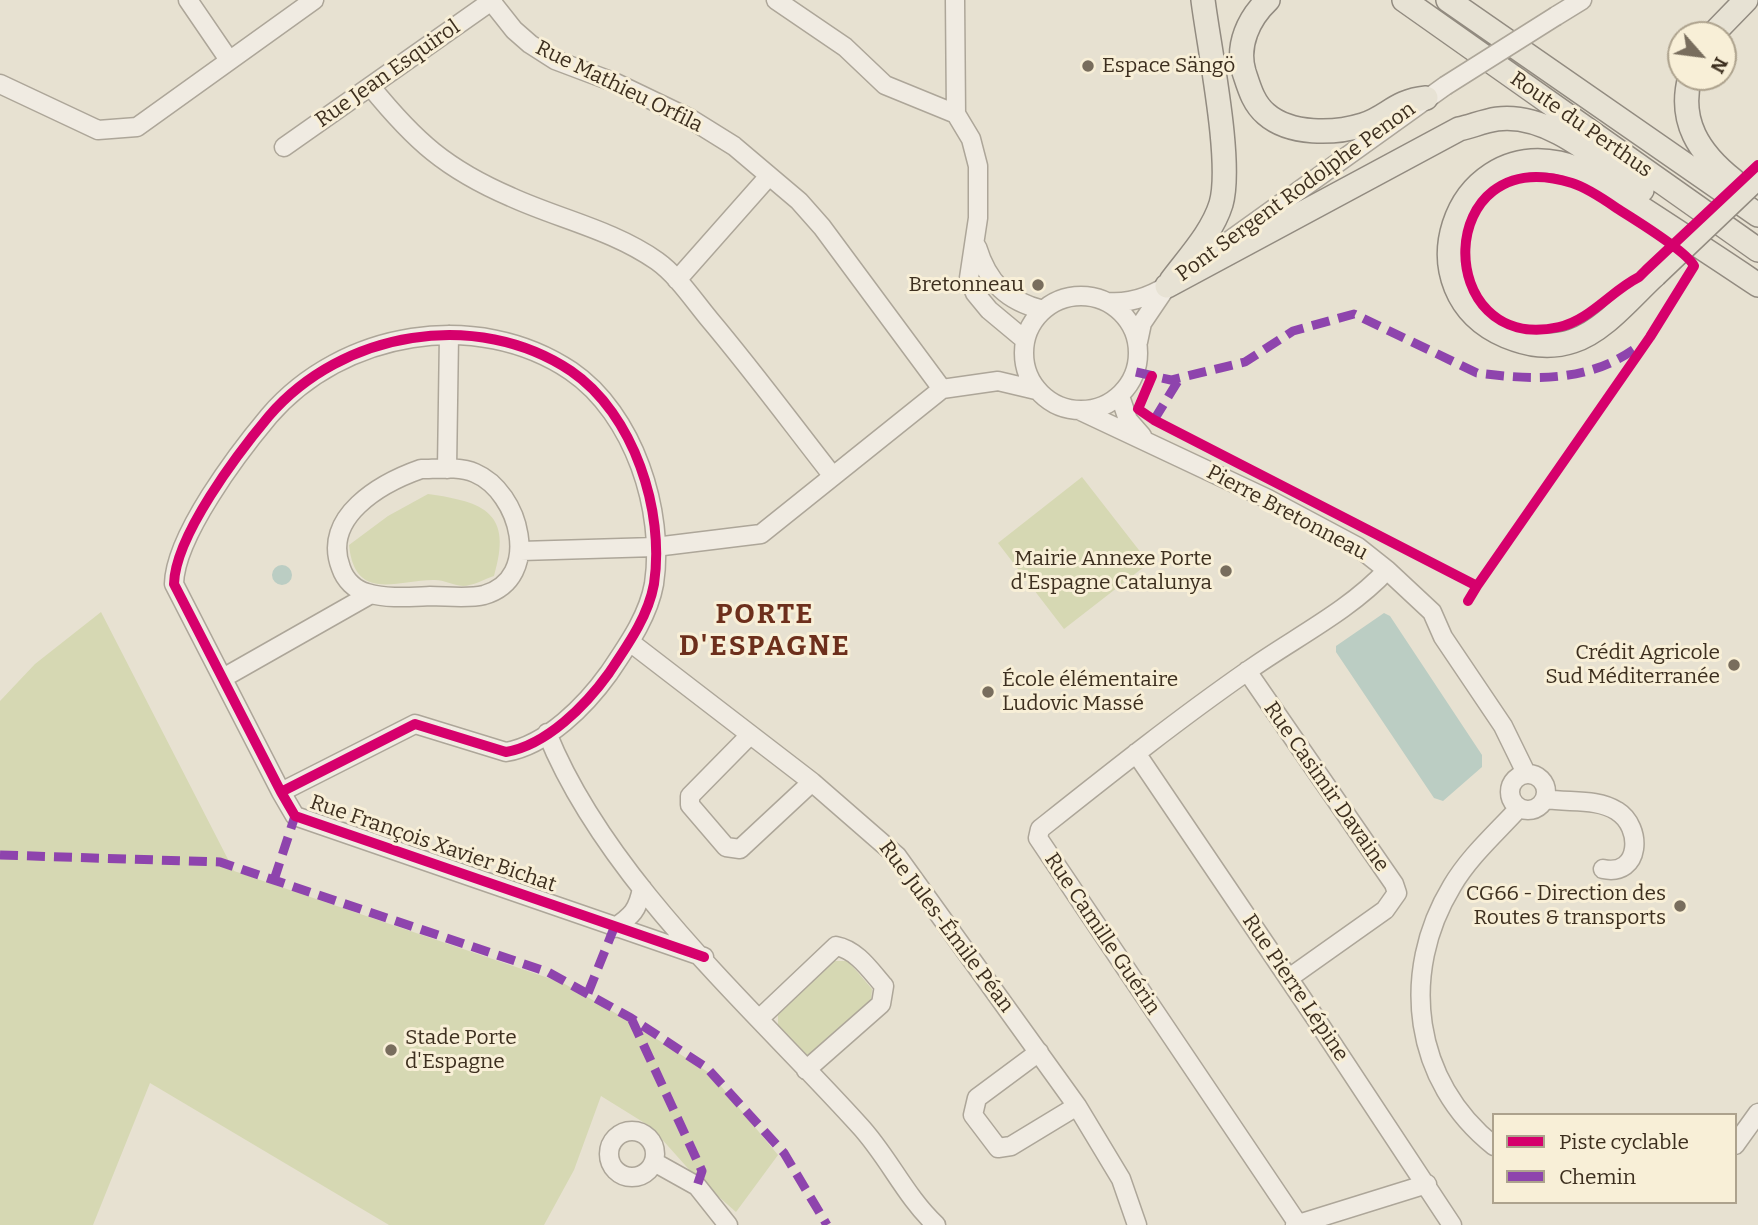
<!DOCTYPE html>
<html>
<head>
<meta charset="utf-8">
<style>
	body { margin:0 }
	#map { position:relative; width:1758px; height:1225px; overflow:hidden; background:#e7e1d1; font-family:Bitter,serif }
	canvas { display:block }
	.legend { position:absolute; left:1492px; top:1113px; width:245px; height:91px; box-sizing:border-box; background:#f8efd7; border:2px solid #ada28d; margin:0; padding:9px 12px; list-style:none; font-size:21px; color:#3d2f1f }
	.legend li { display:flex; align-items:center; gap:14px; height:35px }
	.legend b { width:35px; border:2px solid #ada28d }
	.north { position:absolute; left:1667px; top:21px; width:70px; height:70px; box-sizing:border-box; background:#f8efd7; border:2px solid #ada28d; border-radius:50%; rotate:118deg; font-size:19px; font-weight:700; line-height:28px; text-align:center; color:#3d2f1f }
	.north::after { content:''; display:block; margin:auto; width:24px; height:32px; background:#786d5d; clip-path:polygon(50% 0,100% 100%,50% 72%,0 100%) }
</style>
</head>
<body>
<div id="map">
<canvas width="1758" height="1225"></canvas>
<ul class="legend">
<li><b style="height:9px;background:#d6006c"></b>Piste cyclable</li>
<li><b style="height:9px;background:#8e44ad"></b>Chemin</li>
</ul>
<div class="north">N</div>
</div>
<script>
const ctx = document.querySelector('canvas').getContext('2d');
ctx.lineJoin = 'round';
function paint(path, color) { ctx.fillStyle = color; ctx.fill(path, 'evenodd'); }
function stroke(path, color, width, dash) { ctx.strokeStyle = color; ctx.lineWidth = width; ctx.lineCap = dash ? 'butt' : 'round'; ctx.setLineDash(dash || []); ctx.stroke(path); }
function label(font, color, halo, rows, align = 'center') {
  ctx.font = font + ' Bitter,serif'; ctx.lineWidth = 6; ctx.setLineDash([]); ctx.textBaseline = 'middle'; ctx.strokeStyle = halo; ctx.fillStyle = color; for (const [text, x, y, turn = 0] of rows) {
    ctx.save(); ctx.translate(x, y); ctx.rotate((+turn || 0) * Math.PI / 180); ctx.textAlign = isNaN(turn) ? turn : align; if (halo) ctx.strokeText(text, 0, 0); ctx.fillText(text, 0, 0); ctx.restore();
  }
}
paint(new Path2D(`
	M1082 477 1149 563 1064 629 998 543Z
	M428 494C485 502 513 513 494 576 485 579 472 586 463 586 453 585 444 580 435 580 399 579 355 604 349 545L388 516Z
	M101 612 234 871 563 983 624 1018 711 1074 778 1155 736 1212 693 1174 651 1127 601 1096 574 1170 544 1225H389L150 1083 93 1225H0V701L35 664Z
	M833 961H848L872 989 871 1001 814 1053 807 1055 778 1025V1015Z`), '#d6d8b3');
paint(new Path2D(`
	M272 575a10 10 0 1 1 20 0a10 10 0 1 1-20 0Z
	M1384 613 1390 616 1482 755V767L1443 801 1434 798 1336 652V646Z`), '#bbcdc3');
const minor = new Path2D(`
	M188 0 229 60
	M776 0 845 47 885 85 956 114 971 139 978 166V218L969 278 975 293 989 310 1025 340
	M955 0 956 114
	M491 1 514 30 530 44 555 60 616 83 689 118 734 146 799 201 822 227 942 389
	M1556 16 1582 0
	M0 84 98 130 137 127 314 0
	M371 87C415 141 446 169 511 197 559 219 613 230 657 261 678 276 694 301 710 320 753 371 792 424 832 475
	M284 147 493 0
	M977 247C988 283 1007 301 1043 310
	M1212 253 1445 86
	M677 280 769 176
	M1024 353a57 57 0 1 1 114 0a57 57 0 1 1-114 0Z
	M1108 302C1132 304 1156 294 1176 280
	M1138 342 1142 323 1165 289
	M1120 396 1128 420 1142 436
	M1081 411 1268 499 1358 547 1387 570 1432 612 1443 637 1503 726 1526 773
	M421 469C437 469 459 466 475 473 520 492 543 578 484 595 468 599 447 596 430 596 408 597 388 599 367 593 355 590 345 580 341 568 321 517 381 483 421 469Z
	M447 469 449 335
	M521 551 655 547 761 534 942 389 998 381 1036 390
	M630 642 812 782 897 856 1077 1106 1121 1179 1137 1225
	M1247 671 1394 884 1397 893 1385 910 1289 978
	M223 678 371 594
	M547 733C606 880 754 1009 859 1125 888 1156 905 1196 936 1225
	M750 735 690 796V805L726 847 740 849 812 782
	M1136 753 1316 1019 1452 1225
	M1510 792a18 18 0 1 1 36 0a18 18 0 1 1-36 0Z
	M281 792 415 724 506 752C547 745 586 705 609 673 627 646 648 617 654 584 665 511 634 414 571 371 477 308 342 331 269 416 238 453 175 536 174 584L281 792 295 816 704 957
	M1546 799C1569 803 1597 798 1617 811 1643 827 1641 877 1603 869
	M614 928C632 916 638 910 642 888
	M759 1019 836 946C857 950 870 970 884 986L881 1004 806 1070
	M1039 1052 977 1098 973 1115 998 1148 1011 1146 1077 1106
	M609 1154a23 23 0 1 1 46 0a23 23 0 1 1-46 0Z
	M1735 1145 1758 1113
	M1494 1146C1413 1082 1399 973 1452 886 1469 857 1495 834 1518 809
	M654 1162 697 1186 728 1225
	M1298 1224 1038 838 1040 829C1108 775 1177 720 1249 670 1294 638 1349 611 1387 570
	M1295 1225 1427 1184`);
const major = new Path2D(`
	M1268 0C1249 18 1236 45 1244 72 1249 87 1253 103 1266 114 1290 135 1334 134 1363 125 1388 117 1395 101 1426 98
	M1404 0 1758 250
	M1448 0 1758 215
	M1712 35 1746 0
	M1690 77C1678 121 1699 153 1733 180
	M1655 275C1631 297 1604 331 1573 341 1549 349 1528 345 1506 336 1403 292 1453 141 1559 163 1587 169 1615 191 1638 206 1678 232 1718 258 1758 285
	M1171 281C1188 258 1212 233 1221 204 1233 162 1209 48 1203 0
	M1167 286 1459 129C1472 126 1484 121 1497 119 1550 112 1601 162 1642 190`);
stroke(minor, '#ada699', 21);
stroke(major, '#928b80', 26);
stroke(minor, '#f0ebe2', 18);
stroke(major, '#e7e2d4', 23);
const minorBridge = new Path2D(`
	M1445 86 1556 16`);
const majorBridge = new Path2D(`
	M1655 275 1758 177`);
stroke(minorBridge, '#ada699', 21, []);
stroke(majorBridge, '#928b80', 26, []);
stroke(minorBridge, '#f0ebe2', 18);
stroke(majorBridge, '#e7e2d4', 23);
stroke(new Path2D(`
	M1136 372 1171 380 1245 362 1293 331 1354 314 1477 373C1533 380 1587 383 1636 348
	M1154 420 1181 376
	M0 855 220 862 548 972 631 1018 707 1068 784 1153 827 1225
	M274 880 295 816
	M588 993 614 928
	M632 1020 702 1171 697 1186`), '#8e44ad', 9, [18, 9]);
stroke(new Path2D(`
	M1152 376 1138 409 1154 420 1477 586 1468 601
	M1477 586 1650 337 1694 266C1688 252 1634 219 1618 209 1605 200 1588 188 1572 183 1432 139 1432 356 1559 327 1590 320 1611 291 1639 277L1646 270 1758 165
	M281 792 415 724 506 752C547 745 586 705 609 673 627 646 648 617 654 584 665 511 634 414 571 371 477 308 342 331 269 416 238 453 175 536 174 584L281 792 295 816 704 957`), '#d6006c', 10);
for (const [x, y, r, color] of [
	[1088,66,7,"#786d5d"],
	[1038,285,7,"#786d5d"],
	[1226,571,7,"#786d5d"],
	[1734,665,7,"#786d5d"],
	[988,692,7,"#786d5d"],
	[1680,906,7,"#786d5d"],
	[391,1050,7,"#786d5d"]
]) { const dot = new Path2D(); dot.arc(x, y, r, 0, 2 * Math.PI); ctx.fillStyle = color; ctx.fill(dot); stroke(dot, '#f8efd7', 2.5); }
label('21px', '#3d2f1f', '#f8efd7', [
	["Espace Sängö",1102,66,"left"],
	["Bretonneau",1024,285],
	["Mairie Annexe Porte",1212,559],
	["d'Espagne Catalunya",1212,583],
	["Crédit Agricole",1720,653],
	["Sud Méditerranée",1720,677],
	["École élémentaire",1002,680,"left"],
	["Ludovic Massé",1002,704,"left"],
	["CG66 - Direction des",1666,894],
	["Routes & transports",1666,918],
	["Stade Porte",405,1038,"left"],
	["d'Espagne",405,1062,"left"]
], 'right');
label('21px', '#3d2f1f', '#f8efd7', [
	["Rue Jean Esquirol",388,74,-35],
	["Rue Mathieu Orfila",619,87,26],
	["Route du Perthus",1581,125,35],
	["Pont Sergent Rodolphe Penon",1296,192,-36],
	["Pierre Bretonneau",1287,513,28],
	["Rue Casimir Davaine",1326,787,55],
	["Rue François Xavier Bichat",433,844,19],
	["Rue Jules-Émile Péan",946,927,53],
	["Rue Camille Guérin",1102,934,56],
	["Rue Pierre Lépine",1295,988,56]
]);
ctx.letterSpacing = '2px';
label('bold 28px', '#6d2f1c', '#f8efd7', [
	["PORTE",765,615],
	["D'ESPAGNE",765,647]
]);
ctx.letterSpacing = '0px';
</script>
</body>
</html>
